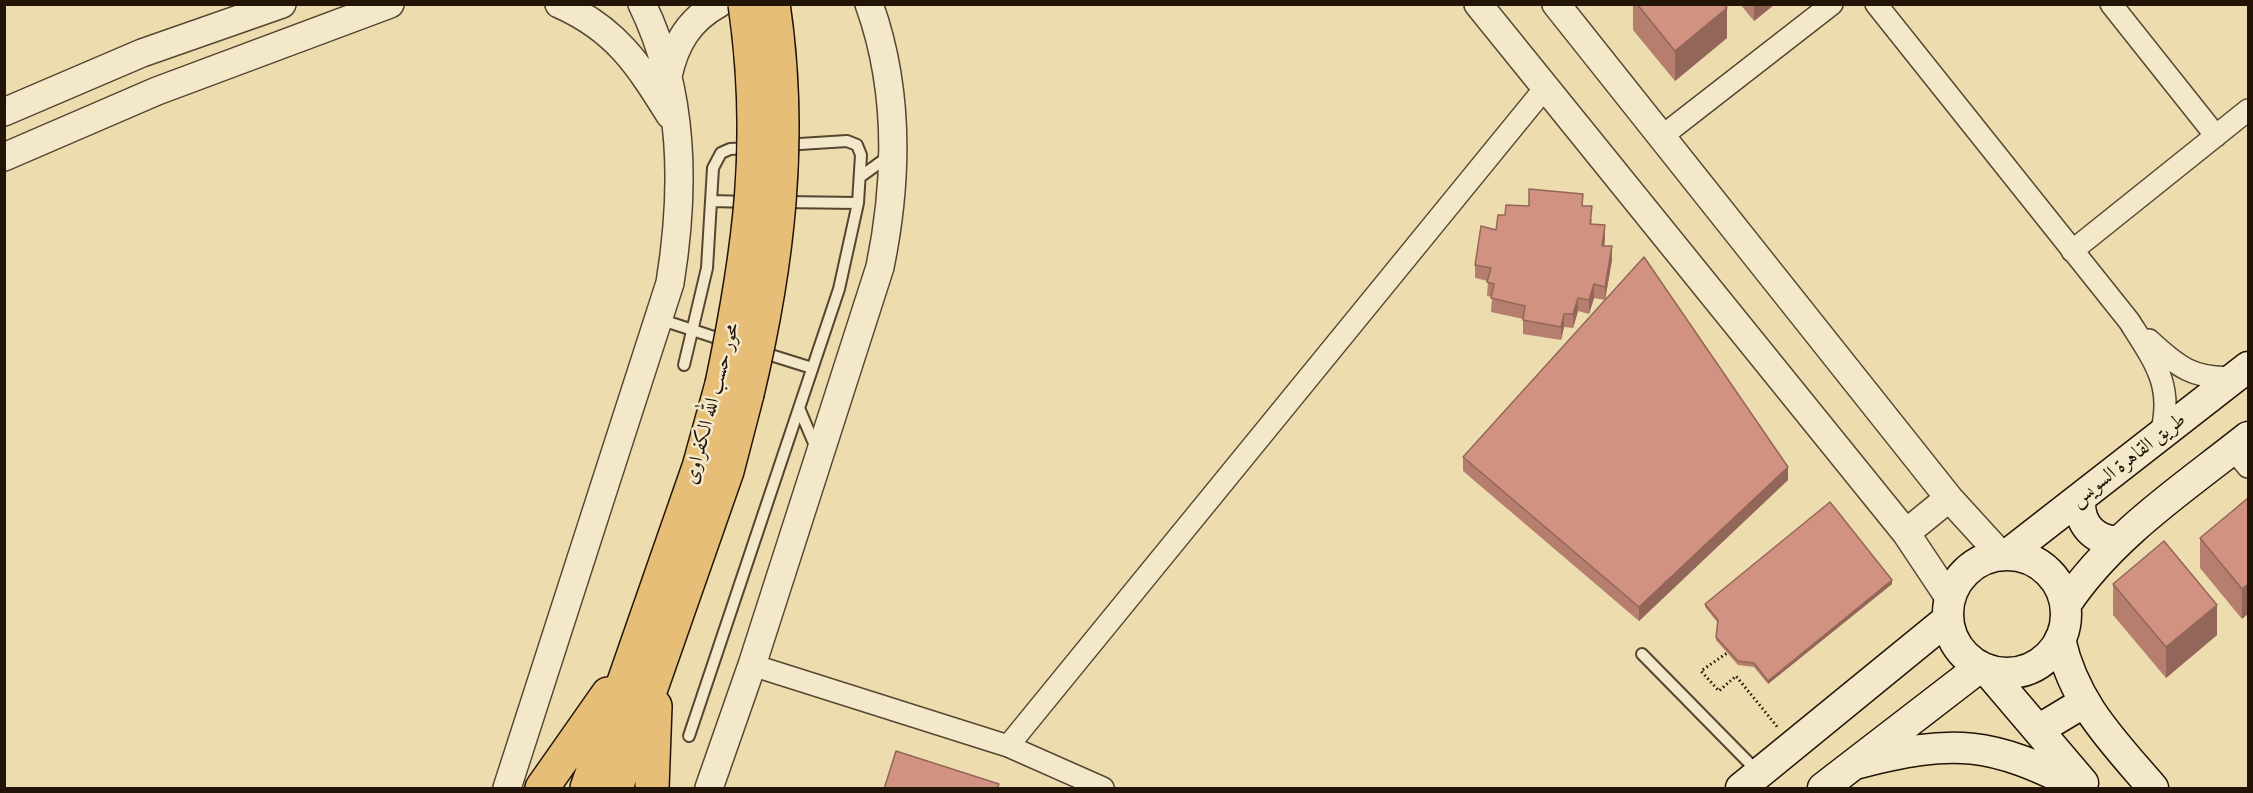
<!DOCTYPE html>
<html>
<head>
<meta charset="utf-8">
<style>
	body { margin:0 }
	#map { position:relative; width:2253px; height:793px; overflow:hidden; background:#eddcae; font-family:"IM FELL Double Pica",serif }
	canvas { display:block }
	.frame { position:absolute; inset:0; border:6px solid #221407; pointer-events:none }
</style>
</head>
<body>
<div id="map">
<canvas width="2253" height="793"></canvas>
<div class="frame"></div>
</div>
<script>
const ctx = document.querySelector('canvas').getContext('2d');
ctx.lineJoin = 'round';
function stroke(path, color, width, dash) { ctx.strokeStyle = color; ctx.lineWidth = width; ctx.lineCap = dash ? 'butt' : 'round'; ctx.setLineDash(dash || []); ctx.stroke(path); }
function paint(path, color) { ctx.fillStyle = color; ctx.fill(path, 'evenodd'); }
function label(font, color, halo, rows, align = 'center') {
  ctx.font = font + ' "IM FELL Double Pica",Amiri,serif'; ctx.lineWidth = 5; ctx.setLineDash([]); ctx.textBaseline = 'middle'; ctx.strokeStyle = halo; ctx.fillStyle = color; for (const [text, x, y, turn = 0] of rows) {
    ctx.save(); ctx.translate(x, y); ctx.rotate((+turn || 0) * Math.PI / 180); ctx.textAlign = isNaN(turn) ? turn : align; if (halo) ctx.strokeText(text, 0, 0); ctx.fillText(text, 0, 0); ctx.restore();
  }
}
const service = new Path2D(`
	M860 177 889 156
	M713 201 747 202
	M783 202 858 203
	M659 319 726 341
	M761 352 812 368
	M684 365 707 268 713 168 721 153 730 149 751 148
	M799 408 816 448
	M1642 654 1757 771
	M689 736 839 289 858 203 861 155 857 145 847 141 784 145`);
const minor = new Path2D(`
	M1876 4 2129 321C2155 362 2175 387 2160 437
	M2111 4 2216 136
	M1661 137 1832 4
	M2072 251 2248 110
	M2149 340C2178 367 2194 380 2235 377
	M2233 449 2248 467
	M752 665 1008 746 1103 788
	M1008 746 1545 88`);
const tertiary = new Path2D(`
	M559 4C616 29 638 64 670 115
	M1478 4 1906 533 1950 599
	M1556 4 1949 498 2001 555
	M668 76C675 44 689 20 718 4
	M4 112 142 53 282 4
	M4 157 157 91 390 4
	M1906 533 1949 498
	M507 788 670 283C685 190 685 92 642 4
	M709 788 752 665 880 267C898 179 900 90 869 4`);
const secondary = new Path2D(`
	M2080 500C2079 524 2093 540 2118 542
	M2008 554 2248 367
	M1948 614a59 59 0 1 1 118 0a59 59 0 1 1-118 0Z
	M2066 604C2112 535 2184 488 2248 437
	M2060 639C2074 703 2112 740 2153 788
	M1986 669 2083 783
	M2038 730 2083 703
	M1855 764C1955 738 1990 741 2082 788
	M1741 788 1948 619
	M1823 788 1980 667`);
const primary = new Path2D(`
	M542 788 608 694
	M587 788 699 467 722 384
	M616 788 727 471 747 394
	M652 788 655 706`);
stroke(service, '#554631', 14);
stroke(minor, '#554631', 24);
stroke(tertiary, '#554631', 30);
stroke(secondary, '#221407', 33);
stroke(primary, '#221407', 36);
stroke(new Path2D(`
	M1730 651 1701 671 1719 691 1736 676 1779 729`), '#221407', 3, [1.5, 3]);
stroke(service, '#f3e8ca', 10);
stroke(minor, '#f3e8ca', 21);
stroke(tertiary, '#f3e8ca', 27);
stroke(secondary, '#f3e8ca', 30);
stroke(primary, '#e6be77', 33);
const primaryBridge = new Path2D(`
	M722 384C750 251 765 141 745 4
	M747 394C778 264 793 138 773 4`);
stroke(primaryBridge, '#221407', 36, []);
stroke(primaryBridge, '#e6be77', 33);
paint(new Path2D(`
	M1633 4H1724L1727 38 1675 81 1633 30Z
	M1740 4H1775L1754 21Z
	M1529 206H1583L1592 220 1591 225 1605 239 1604 246 1612 260 1605 300 1594 298 1589 314 1578 311 1573 328 1564 327 1561 340 1523 334V319L1491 312 1492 297 1487 296 1488 281 1475 278V265L1505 215Z
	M1463 457 1788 480 1639 621 1463 471Z
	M2248 498 2242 619 2200 568V538Z
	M1892 584 1768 684 1754 667 1738 665 1716 640 1718 623 1705 607V604Z
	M2113 584 2217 635 2166 678 2113 615Z`), '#b57e6f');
paint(new Path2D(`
	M1754 4H1775L1754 21Z
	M1727 8V38L1675 81V51Z
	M1605 225V239L1602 260V246Z
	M1612 246V260L1605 300V287Z
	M1594 284V298L1589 314V300Z
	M1578 298V311L1573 328V314Z
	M1564 314V327L1561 340V327Z
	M1788 467V480L1639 621V607Z
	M1892 580V584L1768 684V681Z
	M2248 584V614L2242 619V589Z
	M2217 605V635L2166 678V647Z`), '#93665a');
const building = new Path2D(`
	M1637 4H1724L1727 8 1675 51Z
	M1529 189 1583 194 1582 206H1592L1590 224 1605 225 1602 246H1612L1605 287 1594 284 1589 300 1578 298 1573 314H1564L1561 327 1523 320 1525 306 1491 298 1494 284 1487 282 1491 268 1475 265 1481 226 1496 230 1498 215H1505L1506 205 1529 206Z
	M1644 257 1788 467 1639 607 1463 457Z
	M2248 498V584L2242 589 2200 538Z
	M1830 502 1892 580 1768 681 1754 663 1738 661 1716 637 1718 620 1705 604Z
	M2164 541 2217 605 2166 647 2113 584Z
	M896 751 999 784 997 789H884Z`);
paint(building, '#d29281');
stroke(building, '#93665a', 1.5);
label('20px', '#221407', '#f3e8ca', [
	["محور حسب الله الكفراوى",713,404,-75],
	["طريق القاهرة السويس",2129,461,-38]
]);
</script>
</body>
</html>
